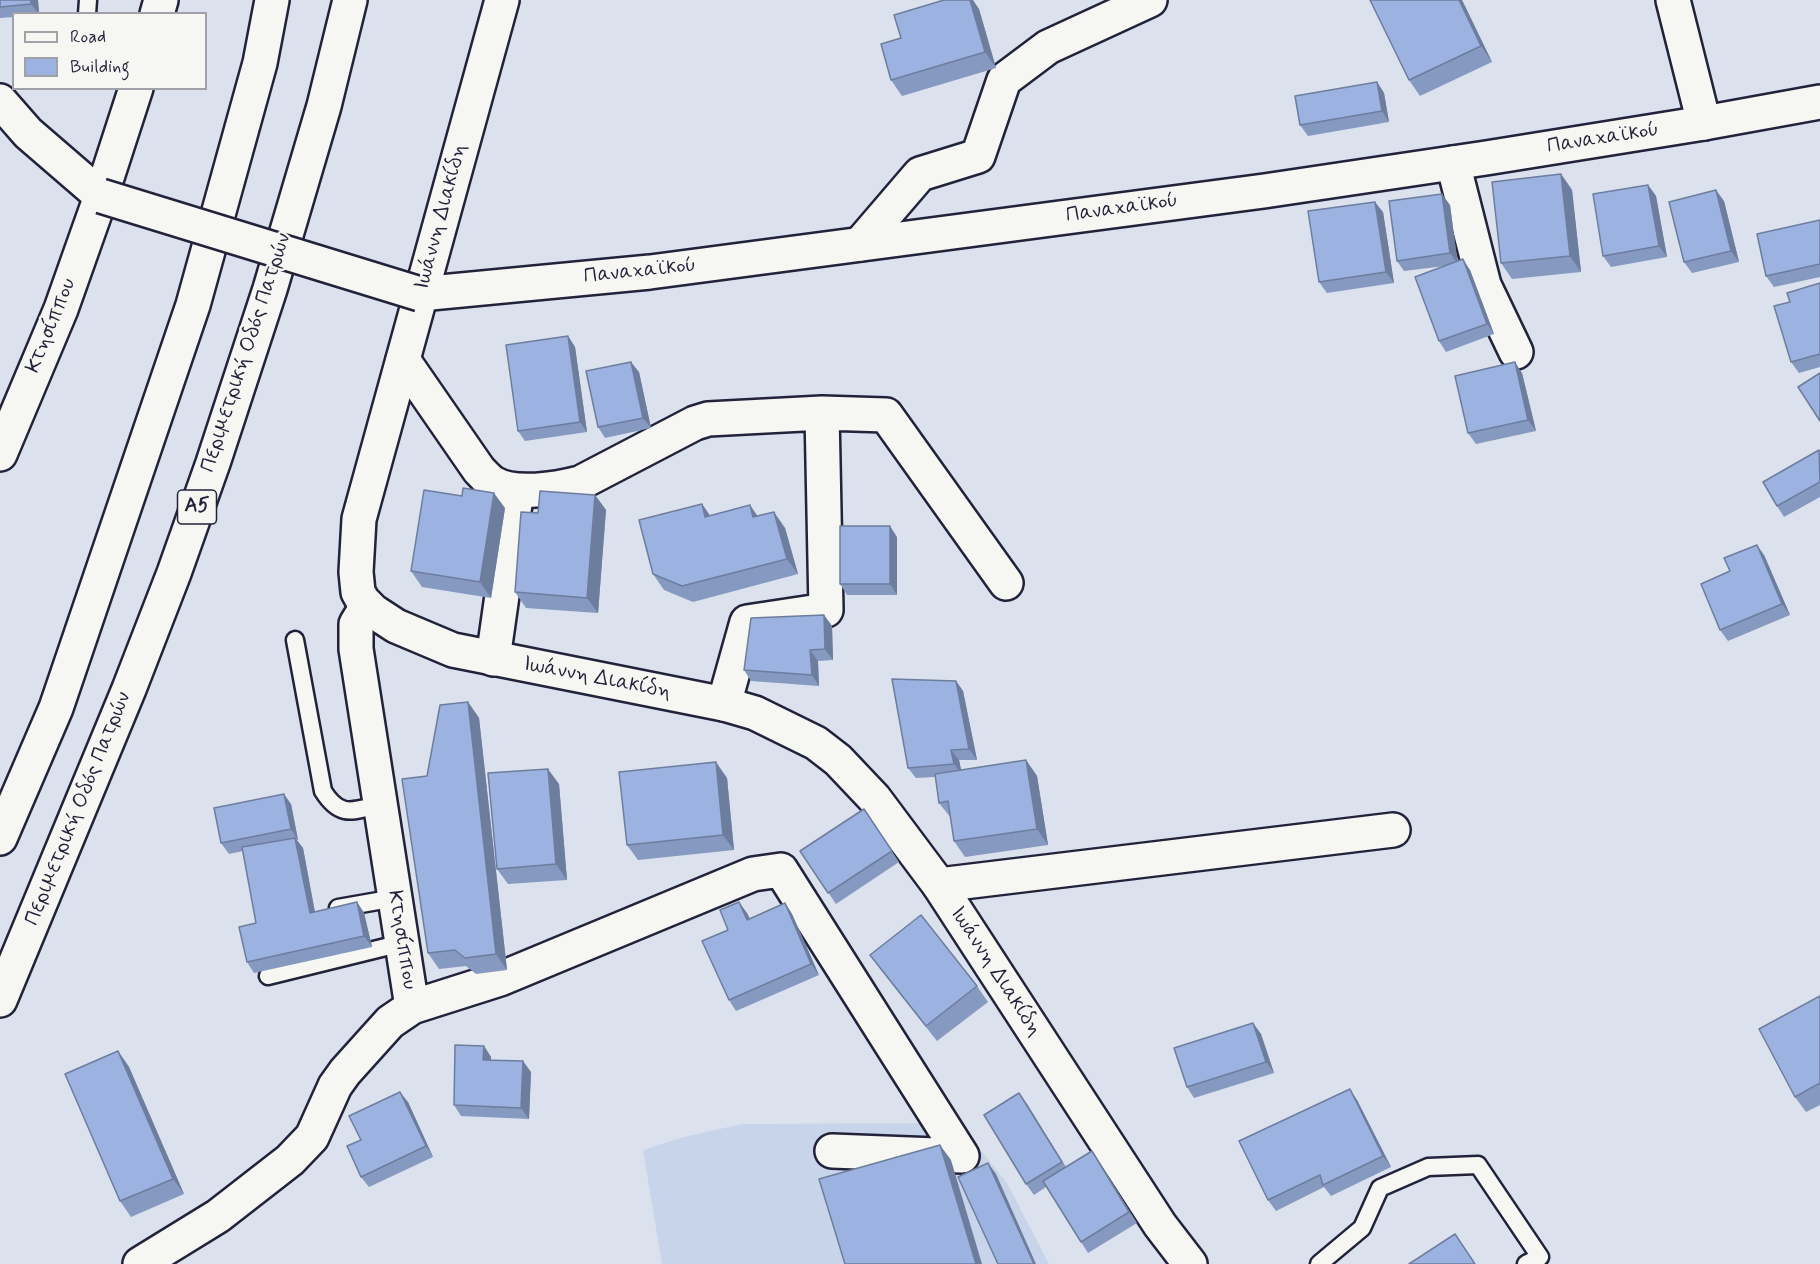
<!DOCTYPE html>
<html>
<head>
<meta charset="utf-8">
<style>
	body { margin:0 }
	#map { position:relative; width:1820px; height:1264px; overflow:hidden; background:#dbe2ed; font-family:Mynerve,sans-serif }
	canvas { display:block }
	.legend { position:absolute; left:12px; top:12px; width:195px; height:78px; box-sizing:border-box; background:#f6f6f2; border:2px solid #a1a1a9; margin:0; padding:8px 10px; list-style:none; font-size:18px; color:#22223b }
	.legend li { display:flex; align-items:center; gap:12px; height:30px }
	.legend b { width:30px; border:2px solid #a1a1a9 }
</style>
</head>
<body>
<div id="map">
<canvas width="1820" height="1264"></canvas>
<ul class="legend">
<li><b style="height:8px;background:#f6f6f2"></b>Road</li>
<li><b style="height:16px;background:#9cb2e0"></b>Building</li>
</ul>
</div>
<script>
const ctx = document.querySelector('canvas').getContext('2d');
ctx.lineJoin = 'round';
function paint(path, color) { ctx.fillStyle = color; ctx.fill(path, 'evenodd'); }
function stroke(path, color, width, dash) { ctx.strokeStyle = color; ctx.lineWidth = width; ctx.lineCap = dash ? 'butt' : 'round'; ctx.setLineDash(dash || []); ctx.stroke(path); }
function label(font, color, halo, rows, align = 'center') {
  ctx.font = font + ' Mynerve,sans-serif'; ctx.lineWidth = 5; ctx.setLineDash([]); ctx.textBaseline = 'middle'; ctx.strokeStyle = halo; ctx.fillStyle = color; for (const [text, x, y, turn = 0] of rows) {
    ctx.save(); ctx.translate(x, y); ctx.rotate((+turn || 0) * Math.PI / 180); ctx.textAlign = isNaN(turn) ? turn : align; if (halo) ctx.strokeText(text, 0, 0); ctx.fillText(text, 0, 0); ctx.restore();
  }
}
paint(new Path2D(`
	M959 1123 1007 1183 1049 1264H662L643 1150 684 1137 742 1124Z`), '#c8d4e9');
const service = new Path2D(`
	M87 14 88 0
	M295 640 323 791C340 818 352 811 379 805
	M338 908 395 898
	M268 976 402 943
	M1319 1264 1362 1228 1380 1188 1428 1167 1478 1165 1540 1257 1526 1264`);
const minor = new Path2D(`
	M1673 0 1704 123
	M1453 163 1484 285 1516 352
	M860 244 920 174 978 156 1004 80 1048 47 1150 0
	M403 360 479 470C483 474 488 480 493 483 514 496 557 489 580 483L695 423 708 419 822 413 886 415 1006 583
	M493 659 517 490
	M724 704 747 622 826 610 822 413
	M939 885 1393 830
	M412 1007 500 979 753 874 781 870 962 1156 832 1151
	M140 1264 218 1216 290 1160 312 1137 335 1086 345 1072 390 1022 412 1007 356 649V624L367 606`);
const tertiary = new Path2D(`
	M502 0 359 519 356 572 358 592 363 601 373 611 396 626 453 650 724 704 755 713 816 743 838 760 874 798 939 885 1160 1225 1190 1264
	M157 14 161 0
	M0 101 28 133 101 196 136 88`);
const secondary = new Path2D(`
	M420 294 650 272 1264 191 1486 158 1704 123 1820 102
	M0 454 61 309 101 196`);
const motorway = new Path2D(`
	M0 838 56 708 193 305 260 63 272 0
	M0 1000 129 689 174 573 213 463 270 289 324 106 350 0`);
stroke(service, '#22223b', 21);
stroke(minor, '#22223b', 38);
stroke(tertiary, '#22223b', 38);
stroke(secondary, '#22223b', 38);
stroke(motorway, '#22223b', 38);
stroke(service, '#f6f6f2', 16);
stroke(minor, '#f6f6f2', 33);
stroke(tertiary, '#f6f6f2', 33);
stroke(secondary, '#f6f6f2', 33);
stroke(motorway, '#f6f6f2', 33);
const secondaryBridge = new Path2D(`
	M101 196 420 294`);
stroke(secondaryBridge, '#22223b', 38, []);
stroke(secondaryBridge, '#f6f6f2', 33);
paint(new Path2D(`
	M0 0H38L39 14H14V17L0 18Z
	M1462 0 1492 62 1420 96 1409 80Z
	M979 9 996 68 902 96 891 80 901 38Z
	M1377 82 1384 93 1389 122 1308 136 1300 125Z
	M1561 174 1572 190 1581 272 1512 279 1501 263Z
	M1648 185 1656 196 1667 257 1611 267 1603 256Z
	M1724 201 1739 262 1692 273 1684 262Z
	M1450 205 1457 261 1470 270 1494 334 1446 352 1439 341 1445 266 1404 271 1397 261Z
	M1383 212 1394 283 1327 293 1319 282Z
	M1820 220V277L1774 287 1766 276Z
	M1820 283V367L1799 373 1791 362 1790 302Z
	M568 336 575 347 587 432 525 441 518 431Z
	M639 372 651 428 605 438 598 427Z
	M1522 373 1536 431 1476 444 1468 433Z
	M1820 451V497L1784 517 1777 506Z
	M595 495 606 510 598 613 526 608 515 592 538 513Z
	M702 504 710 516H758L785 528 798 574 693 602 664 590 653 574Z
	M505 508 491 598 422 587 411 571Z
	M897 537V595H847L840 584Z
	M1764 555 1790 615 1728 641 1720 630Z
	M824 615 832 626 833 660 818 661 819 686 751 681 744 670Z
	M956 681 963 691 977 760H959L961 770 1026 760 1037 776 1048 845 965 857 954 841 951 818 939 803 935 777 916 778 908 768Z
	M468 702 479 718 507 970 476 974 466 966 439 969 428 953 427 776Z
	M727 778 734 850 638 860 627 845Z
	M559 784 567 880 508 884 497 869Z
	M291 804 298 840H297L303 848 315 912 357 902 364 913 372 947 254 973 247 962 256 923 243 851 229 854 221 843Z
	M864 809 899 862 836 904 800 851Z
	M785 903 792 914 819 975 736 1011 729 1000 728 930 747 913 750 919Z
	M870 955 977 986 988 1002 937 1041 881 970Z
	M1820 996V1105L1806 1112 1795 1097Z
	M1253 1023 1261 1034 1274 1073 1194 1098 1187 1087Z
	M484 1046 491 1057V1061L531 1072 529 1119 461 1116 454 1105Z
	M118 1051 129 1067 184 1194 131 1217 120 1201Z
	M1357 1100 1391 1167 1331 1196 1324 1187 1276 1211 1268 1200Z
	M408 1102 433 1157 369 1187 361 1177V1140Z
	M1027 1104 1066 1167 1099 1162 1137 1223 1088 1253 1046 1187 1034 1195 1026 1184Z`), '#8699c1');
paint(new Path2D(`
	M31 0H38L39 14 31 4Z
	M970 0H973L979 9 996 68 985 52Z
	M1459 0H1462L1492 62 1481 46Z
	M1377 82 1384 93 1389 122 1382 111Z
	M1561 174 1572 190 1581 272 1570 256Z
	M1648 185 1656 196 1667 257 1659 246Z
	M1716 190 1724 201 1739 262 1731 251Z
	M1442 194 1450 205 1458 264 1450 253Z
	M1375 202 1383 212 1394 283 1386 272Z
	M1463 259 1470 270 1494 334 1487 324Z
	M568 336 575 347 587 432 580 422Z
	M631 362 639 372 651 428 643 418Z
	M1515 362 1522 373 1536 431 1528 420Z
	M494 493 505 508 491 598 480 582Z
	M595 495 606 510 598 613 587 598Z
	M702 504 713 520 705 517Z
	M750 505 761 521 753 517Z
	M774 512 785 528 798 574 787 559Z
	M890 526 897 537V595L890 584Z
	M1757 545 1764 555 1790 615 1782 604Z
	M824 615 832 626 833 660 825 649Z
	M810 650 818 661 819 686 812 675Z
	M956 681 963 691 977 760 969 749Z
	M468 702 479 718 507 970 496 954Z
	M951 750 959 760 962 774 954 764Z
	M1026 760 1037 776 1048 845 1037 829Z
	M716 762 727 778 734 850 723 835Z
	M548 769 559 784 567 880 556 864Z
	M284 794 291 804 298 840 291 829Z
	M295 838 303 848 317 924 310 913Z
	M357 902 364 913 372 947 364 936Z
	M739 902 747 913 755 930 747 920Z
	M785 903 792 914 819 975 811 964Z
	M1253 1023 1261 1034 1274 1073 1266 1062Z
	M484 1046 491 1057V1071L483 1060Z
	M118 1051 129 1067 184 1194 173 1179Z
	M523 1061 531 1072 529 1119 521 1108Z
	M1350 1089 1357 1100 1391 1167 1383 1156Z
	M400 1092 408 1102 433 1157 426 1146Z
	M1019 1093 1027 1104 1069 1173 1062 1162Z
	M940 1145 951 1160 982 1264H976Z
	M1092 1151 1099 1162 1137 1223 1129 1212Z
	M988 1163 996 1174 1036 1264H1034Z`), '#6d7d9d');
const building = new Path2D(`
	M0 0H31V4L0 7Z
	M944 0H970L985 52 891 80 881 44 901 38 894 15Z
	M1370 0H1459L1481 46 1409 80Z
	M1377 82 1382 111 1300 125 1295 96Z
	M1561 174 1570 256 1501 263 1492 182Z
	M1648 185 1659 246 1603 256 1593 194Z
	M1716 190 1731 251 1684 262 1669 202Z
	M1442 194 1450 253 1397 261 1389 201Z
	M1375 202 1386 272 1319 282 1308 211Z
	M1820 220V264L1766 276 1757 234Z
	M1463 259 1487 324 1439 341 1415 277Z
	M1820 283V354L1791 362 1774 306 1790 302 1787 293Z
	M568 336 580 422 518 431 506 345Z
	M631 362 643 418 598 427 586 371Z
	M1515 362 1528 420 1468 433 1455 376Z
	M1820 373V421L1798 387Z
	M1819 450 1820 482 1777 506 1763 482Z
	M463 488 494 493 480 582 411 571 424 490 462 496Z
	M540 491 595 495 587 598 515 592 521 512 538 513Z
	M702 504 705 517 750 505 753 517 774 512 787 559 682 586 653 574 639 520Z
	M840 526H890V584H840Z
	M1757 545 1782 604 1720 630 1701 584 1730 571 1724 558Z
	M824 615 825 649 810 650 812 675 744 670 751 618Z
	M892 679 956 681 969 749 951 750 954 764 908 768Z
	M468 702 496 954 465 958 455 950 428 953 402 779 427 776 440 705Z
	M1026 760 1037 829 954 841 948 801 939 803 935 774Z
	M716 762 723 835 627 845 619 772Z
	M548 769 556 864 497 869 488 773Z
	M284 794 291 829 221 843 214 808Z
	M864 809 892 851 828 893 800 851Z
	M295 838 310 913 357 902 364 936 247 962 239 927 256 923 242 847Z
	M739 902 747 920 785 903 811 964 729 1000 702 941 728 930 720 910Z
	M921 915 977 986 926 1026 870 955Z
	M1820 996V1083L1795 1097 1759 1029Z
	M1253 1023 1266 1062 1187 1087 1174 1048Z
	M455 1045 484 1046 483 1060 523 1061 521 1108 454 1105Z
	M118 1051 173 1179 120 1201 65 1074Z
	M1350 1089 1383 1156 1323 1185 1320 1175 1268 1200 1239 1141Z
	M400 1092 426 1146 361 1177 347 1146 361 1140 349 1116Z
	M1019 1093 1062 1162 1026 1184 984 1115Z
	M940 1145 976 1264H845L819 1179Z
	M1092 1151 1129 1212 1081 1242 1043 1181Z
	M988 1163 1034 1264H998L958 1177Z
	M1455 1234 1475 1264H1409Z`);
paint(building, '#9cb2e0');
stroke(building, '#6d7d9d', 1.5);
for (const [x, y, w] of [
	[197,507,39]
]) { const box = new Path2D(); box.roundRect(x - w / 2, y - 17, w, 34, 4.5); ctx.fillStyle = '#f6f6f2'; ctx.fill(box); stroke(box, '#22223b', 1.5); }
label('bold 20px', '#22223b', null, [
	["Α5",197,507]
]);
label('21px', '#22223b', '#f6f6f2', [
	["Παναχαϊκού",1603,139,-9],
	["Παναχαϊκού",1122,209,-8],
	["Ιωάννη Διακίδη",442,217,-75],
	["Παναχαϊκού",640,272,-6],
	["Κτησίππου",52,326,-68],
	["Περιμετρική Οδός Πατρών",247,353,-72],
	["Ιωάννη Διακίδη",597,679,11],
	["Περιμετρική Οδός Πατρών",79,809,-68],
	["Κτησίππου",401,940,81],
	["Ιωάννη Διακίδη",995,972,57]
]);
</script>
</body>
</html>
